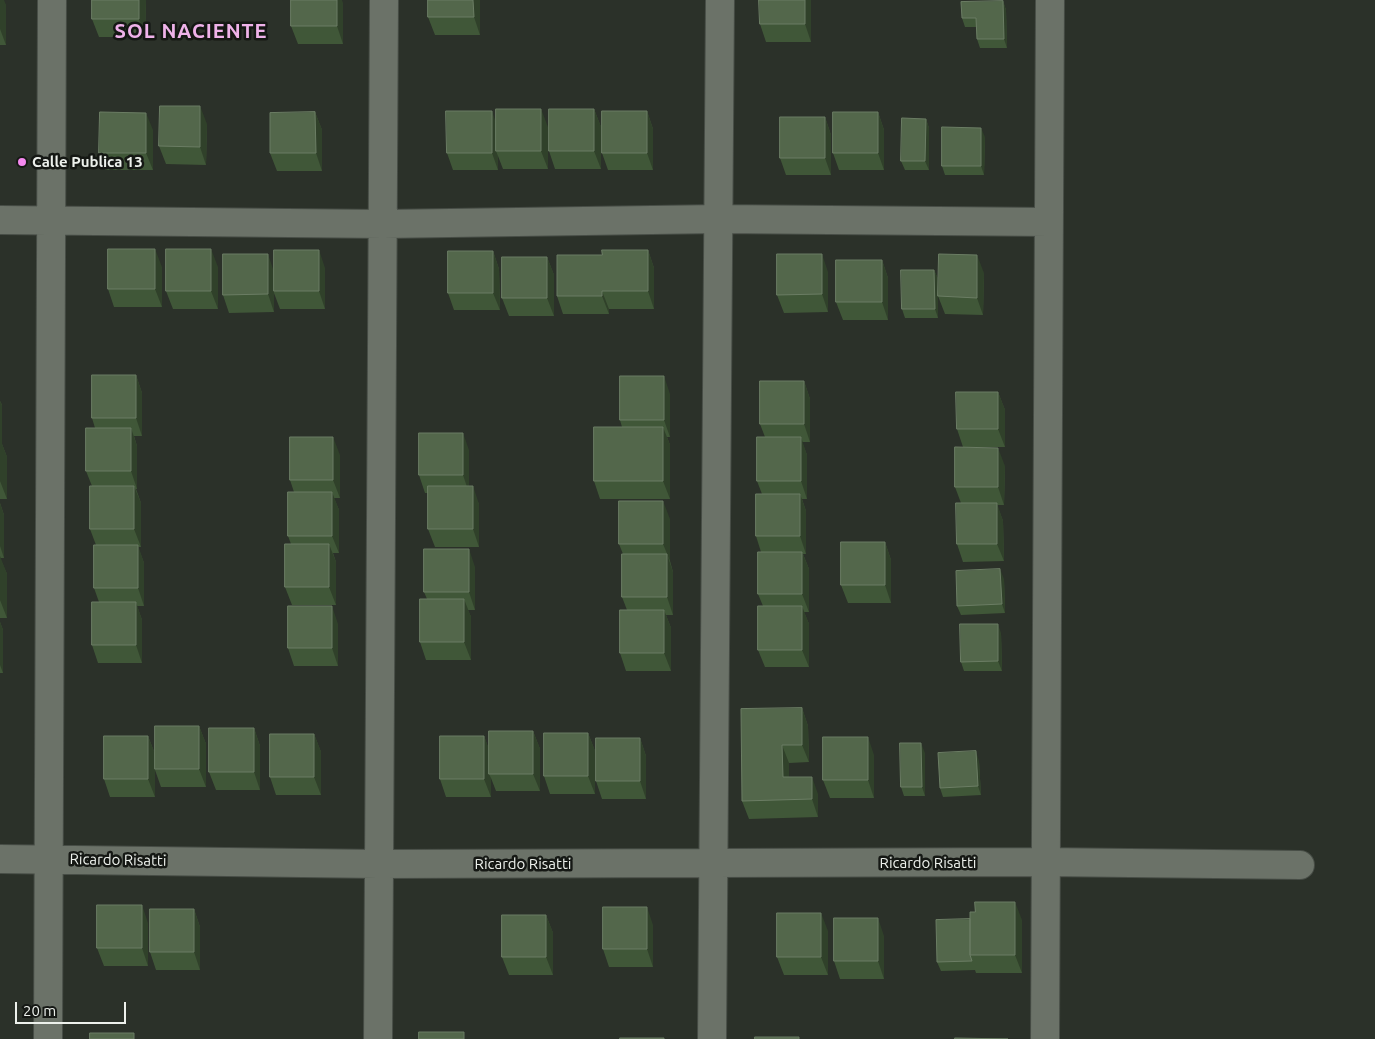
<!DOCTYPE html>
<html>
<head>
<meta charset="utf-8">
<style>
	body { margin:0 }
	#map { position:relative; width:1375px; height:1039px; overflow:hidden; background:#2b3129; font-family:Ubuntu,sans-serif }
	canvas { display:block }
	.scale { position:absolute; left:15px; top:1002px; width:111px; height:22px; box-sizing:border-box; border:2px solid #edf1ec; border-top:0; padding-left:6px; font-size:15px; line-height:18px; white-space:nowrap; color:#edf1ec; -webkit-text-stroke:4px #151814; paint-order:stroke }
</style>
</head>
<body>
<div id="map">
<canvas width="1375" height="1039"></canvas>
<div class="scale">20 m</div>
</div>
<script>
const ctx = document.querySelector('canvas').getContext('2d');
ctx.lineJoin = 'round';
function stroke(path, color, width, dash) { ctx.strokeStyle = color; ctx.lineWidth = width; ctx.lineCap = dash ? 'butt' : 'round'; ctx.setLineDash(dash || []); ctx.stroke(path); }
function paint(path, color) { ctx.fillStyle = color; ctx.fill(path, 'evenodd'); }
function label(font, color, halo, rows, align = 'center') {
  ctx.font = font + ' Ubuntu,sans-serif'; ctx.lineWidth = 5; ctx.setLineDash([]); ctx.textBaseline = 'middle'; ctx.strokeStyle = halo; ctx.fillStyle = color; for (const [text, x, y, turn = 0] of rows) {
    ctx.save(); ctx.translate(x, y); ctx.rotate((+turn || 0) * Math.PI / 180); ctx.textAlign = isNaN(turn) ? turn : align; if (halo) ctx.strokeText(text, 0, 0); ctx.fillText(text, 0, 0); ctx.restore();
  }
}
const street = new Path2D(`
	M0 220 383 224 719 219 1048 222
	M0 859 378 864 1045 862 1300 865
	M48 1039 52 0
	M378 1039 384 0
	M712 1039 720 0
	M1045 1039 1050 0`);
stroke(street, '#474d46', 30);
stroke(street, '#6b7268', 28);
paint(new Path2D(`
	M0 0 6 5V45H0Z
	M146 0 145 37H99L92 19Z
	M480 0V35H435L428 17Z
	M811 1V42H766L760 24Z
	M1003 1 1006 10 1007 48H980L977 39 976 27H965L962 18Z
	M343 3V44H298L291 26Z
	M594 109 601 127V169H555L549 151Z
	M647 111 653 129V170H608L602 153Z
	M315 112 322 130V171H277L270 153Z
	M878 112 884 130V170H839L833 153Z
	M825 117 831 135V175H786L780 158Z
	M926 119 929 128V170H905L901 161Z
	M496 123 548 127V169H503L498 156V170H453L447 153Z
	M207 124 206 165 166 164 159 146Z
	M153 130V170H105L99 153Z
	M985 137 984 175H945L942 166Z
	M648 250 654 268V309H609V314H563L557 296 602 255Z
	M493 251 499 269 500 310H454L448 293Z
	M547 257 554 275V316H509L502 298Z
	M882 260 888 278V320H843L836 302Z
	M162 267V307H114L108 289Z
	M218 267V309H173L166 291Z
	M325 268V309H280L274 293V312L229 313 223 295 274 270Z
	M934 270 938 279V318H905L902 309Z
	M828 272V312L784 313 777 295Z
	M984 273 983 315 945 314 938 296Z
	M136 375 142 393V436H134L137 446V489H136L141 503V547H138L144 563V606H137L142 620V663H98L92 645 99 602 94 588 96 545 90 529 92 486 86 471 95 428 92 418Z
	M804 381 810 399V442H802L807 455V499H802L806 511V554H803L809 569V612H804L809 624V667H765L758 650 763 606 758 594 761 552 756 536 762 494 757 481 765 437 760 424Z
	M998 392 1005 410V447H963L957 429Z
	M670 394V437H667L670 445V499H600L594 481 622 427 620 420Z
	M0 401 2 405V444L7 457V499H0Z
	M469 450V486L479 504V547H435L428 529V493H425L419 475Z
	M340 455V498H334L339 510V553H333L336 562V605H292L285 587 291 544 288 536 294 492 290 480Z
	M1005 466 1004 505H997L1003 521 1004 561 963 562 957 544 961 503 955 487Z
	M0 503 4 515V558H0L7 574V618H0Z
	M670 519V561L673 572V615H666L671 628V671H626L620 653 627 610 622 597 623 554 619 544Z
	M885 542 891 560V603H848L841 585Z
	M475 567V610H468L471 617V660H426L420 642 427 599 424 592Z
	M1004 579 1005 613 961 615 957 606Z
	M0 622 3 630V673H0Z
	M338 624V666H294L288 648Z
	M1001 633 1002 671H964L961 662Z
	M802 708 808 726 809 762 789 763V777L818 794V817L749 819 742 801Z
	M199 726 206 744V787H161L155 770V797H110L104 779 148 736 155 754Z
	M254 728 260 746V790H216L209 772Z
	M533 731 540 749V791H496L491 778V797H446L440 779 484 736 489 750Z
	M588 733 595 751V794H550L544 776Z
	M314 734 321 752V795H276L270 777Z
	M640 738 646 756V799H602L596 781Z
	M925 753V796H904L901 787Z
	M874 755V798H830L823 780Z
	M979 761 981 795 943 797 940 788Z
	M194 909 200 927V970H156L150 952Z
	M546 915 553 933V975H509L502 957Z
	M1022 920V973H976L975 970 941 971 937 962Z
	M148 923V966H104L97 948Z
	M653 925V967H609L603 949Z
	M828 931V975H784L777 957Z
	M884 936V979H840L834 961Z`), '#405738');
paint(new Path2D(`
	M0 0H4L6 5V45L0 29Z
	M139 0H146L145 37 139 19Z
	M337 0H342L343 3V44L337 26Z
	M473 0H480V35L474 17Z
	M805 0H811V42L805 24Z
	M1003 1 1006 10 1007 48 1004 39Z
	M200 106 207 124 206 165 200 147Z
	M541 109 548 127V169L541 151Z
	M594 109 601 127V169L594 151Z
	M492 111 498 129 496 151 498 156V170L492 153Z
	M647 111 653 129V170L647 153Z
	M315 112 322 130V171L316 153Z
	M878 112 884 130V170L878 153Z
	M146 113 153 130V170L146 153Z
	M825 117 831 135V175L825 158Z
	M926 119 929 128V170L925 161Z
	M981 128 985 137 984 175 981 166Z
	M155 249 162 267V307L155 289Z
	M211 249 218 267V309L211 291Z
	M319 250 325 268V309L319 291Z
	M648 250 654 268V309L648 291Z
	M493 251 499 269 500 310 493 293Z
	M268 254 274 272V312L268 294Z
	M822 254 828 272V312L822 294Z
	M977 255 984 273 983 315 977 298Z
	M547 257 554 275V316L547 298Z
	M882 260 888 278V320L882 302Z
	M934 270 938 279V318L935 309Z
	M602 291 609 309V314L602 296Z
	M136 375 142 393V436L136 418Z
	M664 376 670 394V437L664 420Z
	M804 381 810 399V442L804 424Z
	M998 392 1005 410V447L998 429Z
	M0 401 2 405V444L7 457V499L0 481Z
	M663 427 670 445V499L663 481Z
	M131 428 137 446V489L131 471Z
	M463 433 469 450V493L463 475Z
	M333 437 340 455V498L333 480Z
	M801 437 807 455V499L801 481Z
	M998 448 1005 466 1004 505 998 487Z
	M134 486 141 503V547L134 529Z
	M473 486 479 504V547L473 529Z
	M332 492 339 510V553L332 536Z
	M800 494 806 511V554L800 536Z
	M663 501 670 519V561L663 544Z
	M0 503 4 515V558L0 546Z
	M997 503 1003 521 1004 561 997 544Z
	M885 542 891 560V603L885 585Z
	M329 544 336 562V605L329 587Z
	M138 545 144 563V606L138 588Z
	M469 549 475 567V610L469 592Z
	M802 552 809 569V612L802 594Z
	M667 554 673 572V615L667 597Z
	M0 556 7 574V618L0 600Z
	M1000 569 1004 579 1005 613 1002 604Z
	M464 599 471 617V660L464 642Z
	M136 602 142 620V663L136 645Z
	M332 606 338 624V666L332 648Z
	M802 606 809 624V667L802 650Z
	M664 610 671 628V671L664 653Z
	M0 622 3 630V673L0 665Z
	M998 624 1001 633 1002 671 998 661Z
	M802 708 808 726 809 762 802 745Z
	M199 726 206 744V787L199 769Z
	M254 728 260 746V790L254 772Z
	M533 731 540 749V791L533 774Z
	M588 733 595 751V794L588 776Z
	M314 734 321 752V795L314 777Z
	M148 736 155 754V797L148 779Z
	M484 736 491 754 489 774 491 778V797L484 779Z
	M868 737 874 755V798L868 780Z
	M640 738 646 756V799L640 781Z
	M921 743 925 753V796L922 787Z
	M782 745 789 763V795L783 777Z
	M976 751 979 761 981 795 978 786Z
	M812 777 818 794V817L812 799Z
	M1015 902 1022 920V973L1015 955Z
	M142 905 148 923V966L142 948Z
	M647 907 653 925V967L647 949Z
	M194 909 200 927V970L194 952Z
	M821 913 828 931V975L821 957Z
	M546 915 553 933V975L546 957Z
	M878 918 884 936V979L878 961Z`), '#30412a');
const building = new Path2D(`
	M92 0H139V19H92Z
	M291 0H337V26H291Z
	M428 0H473L474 17H428Z
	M759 0H805V24H760Z
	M1003 1 1004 39H977L976 18H962L961 2Z
	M160 106H200V147L159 146Z
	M496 109H541V151H496Z
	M549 109H594V151H549Z
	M446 111H492V153H447Z
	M602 111H647V153H602Z
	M100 112 146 113V153H99Z
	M315 112 316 153H270V113Z
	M833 112H878V153H833Z
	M780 117H825V158H780Z
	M902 118 926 119 925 161H901Z
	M942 127 981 128V166H942Z
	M108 249H155V289H108Z
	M166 249H211V291H166Z
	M274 250H319V291H274Z
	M602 250H648V291H602V296H557V255H602Z
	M448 251H493V293H448Z
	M223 254H268V294L223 295Z
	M777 254H822V294L777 295Z
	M939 254 977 255V298L938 296Z
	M502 257H547V298H502Z
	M836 260H882V302H836Z
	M901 270H934L935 309H902Z
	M92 375H136V418H92Z
	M620 376H664V420H620Z
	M760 381H804V424H760Z
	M956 392H998V429H957Z
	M594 427H663V481H594Z
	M86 428H131V471H86Z
	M419 433H463V475H419Z
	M290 437H333V480H290Z
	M757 437H801V481H757Z
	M955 447 998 448V487H955Z
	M90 486H134V529H90Z
	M428 486H473V529H428Z
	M288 492H332V536H288Z
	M756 494H800V536H756Z
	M619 501H663V544H619Z
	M956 503H997V544H957Z
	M841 542H885V585H841Z
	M285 544H329V587H285Z
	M94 545H138V588H94Z
	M424 549H469V592H424Z
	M758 552H802V594H758Z
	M622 554H667V597H622Z
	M1000 569 1002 604 957 606 956 571Z
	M420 599H464V642H420Z
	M92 602H136V645H92Z
	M288 606H332V648H288Z
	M758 606H802V650H758Z
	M620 610H664V653H620Z
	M960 624H998V661L961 662Z
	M802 708V745H782L783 777H812V799L742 801 741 709Z
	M155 726H199V769H155Z
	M209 728H254V772H209Z
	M489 731H533V774H489Z
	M544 733H588V776H544Z
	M270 734H314V777H270Z
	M104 736H148V779H104Z
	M440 736H484V779H440Z
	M823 737H868V780H823Z
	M596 738H640V781H596Z
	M900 743H921L922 787H901Z
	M976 751 978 786 940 788 938 753Z
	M975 902H1015V955H970V912H975Z
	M97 905H142V948H97Z
	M603 907H647V949H603Z
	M150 909H194V952H150Z
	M777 913H821V957H777Z
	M502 915H546V957H502Z
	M834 918H878V961H834Z
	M970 919V955L972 961 937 962 936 920Z
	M419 1032H464V1039H419Z
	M90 1033H134V1039H90Z
	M755 1037H799V1039H755Z
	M620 1038H664V1039H620Z
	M955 1038 1008 1039H955Z`);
paint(building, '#53674b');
stroke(building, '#6b7d64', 1);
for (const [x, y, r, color] of [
	[22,162,5,"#f589ee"]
]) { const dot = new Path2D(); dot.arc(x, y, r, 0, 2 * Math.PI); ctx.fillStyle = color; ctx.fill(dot); stroke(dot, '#151814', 2); }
label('bold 15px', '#edf1ec', '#151814', [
	["Calle Publica 13",32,162]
], 'left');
label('15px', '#edf1ec', '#151814', [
	["Ricardo Risatti",118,860,1],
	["Ricardo Risatti",928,863],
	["Ricardo Risatti",523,864]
]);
ctx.letterSpacing = '1px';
label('bold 20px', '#efb2e9', '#151814', [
	["SOL NACIENTE",191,31]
]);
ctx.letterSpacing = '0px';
</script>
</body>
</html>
